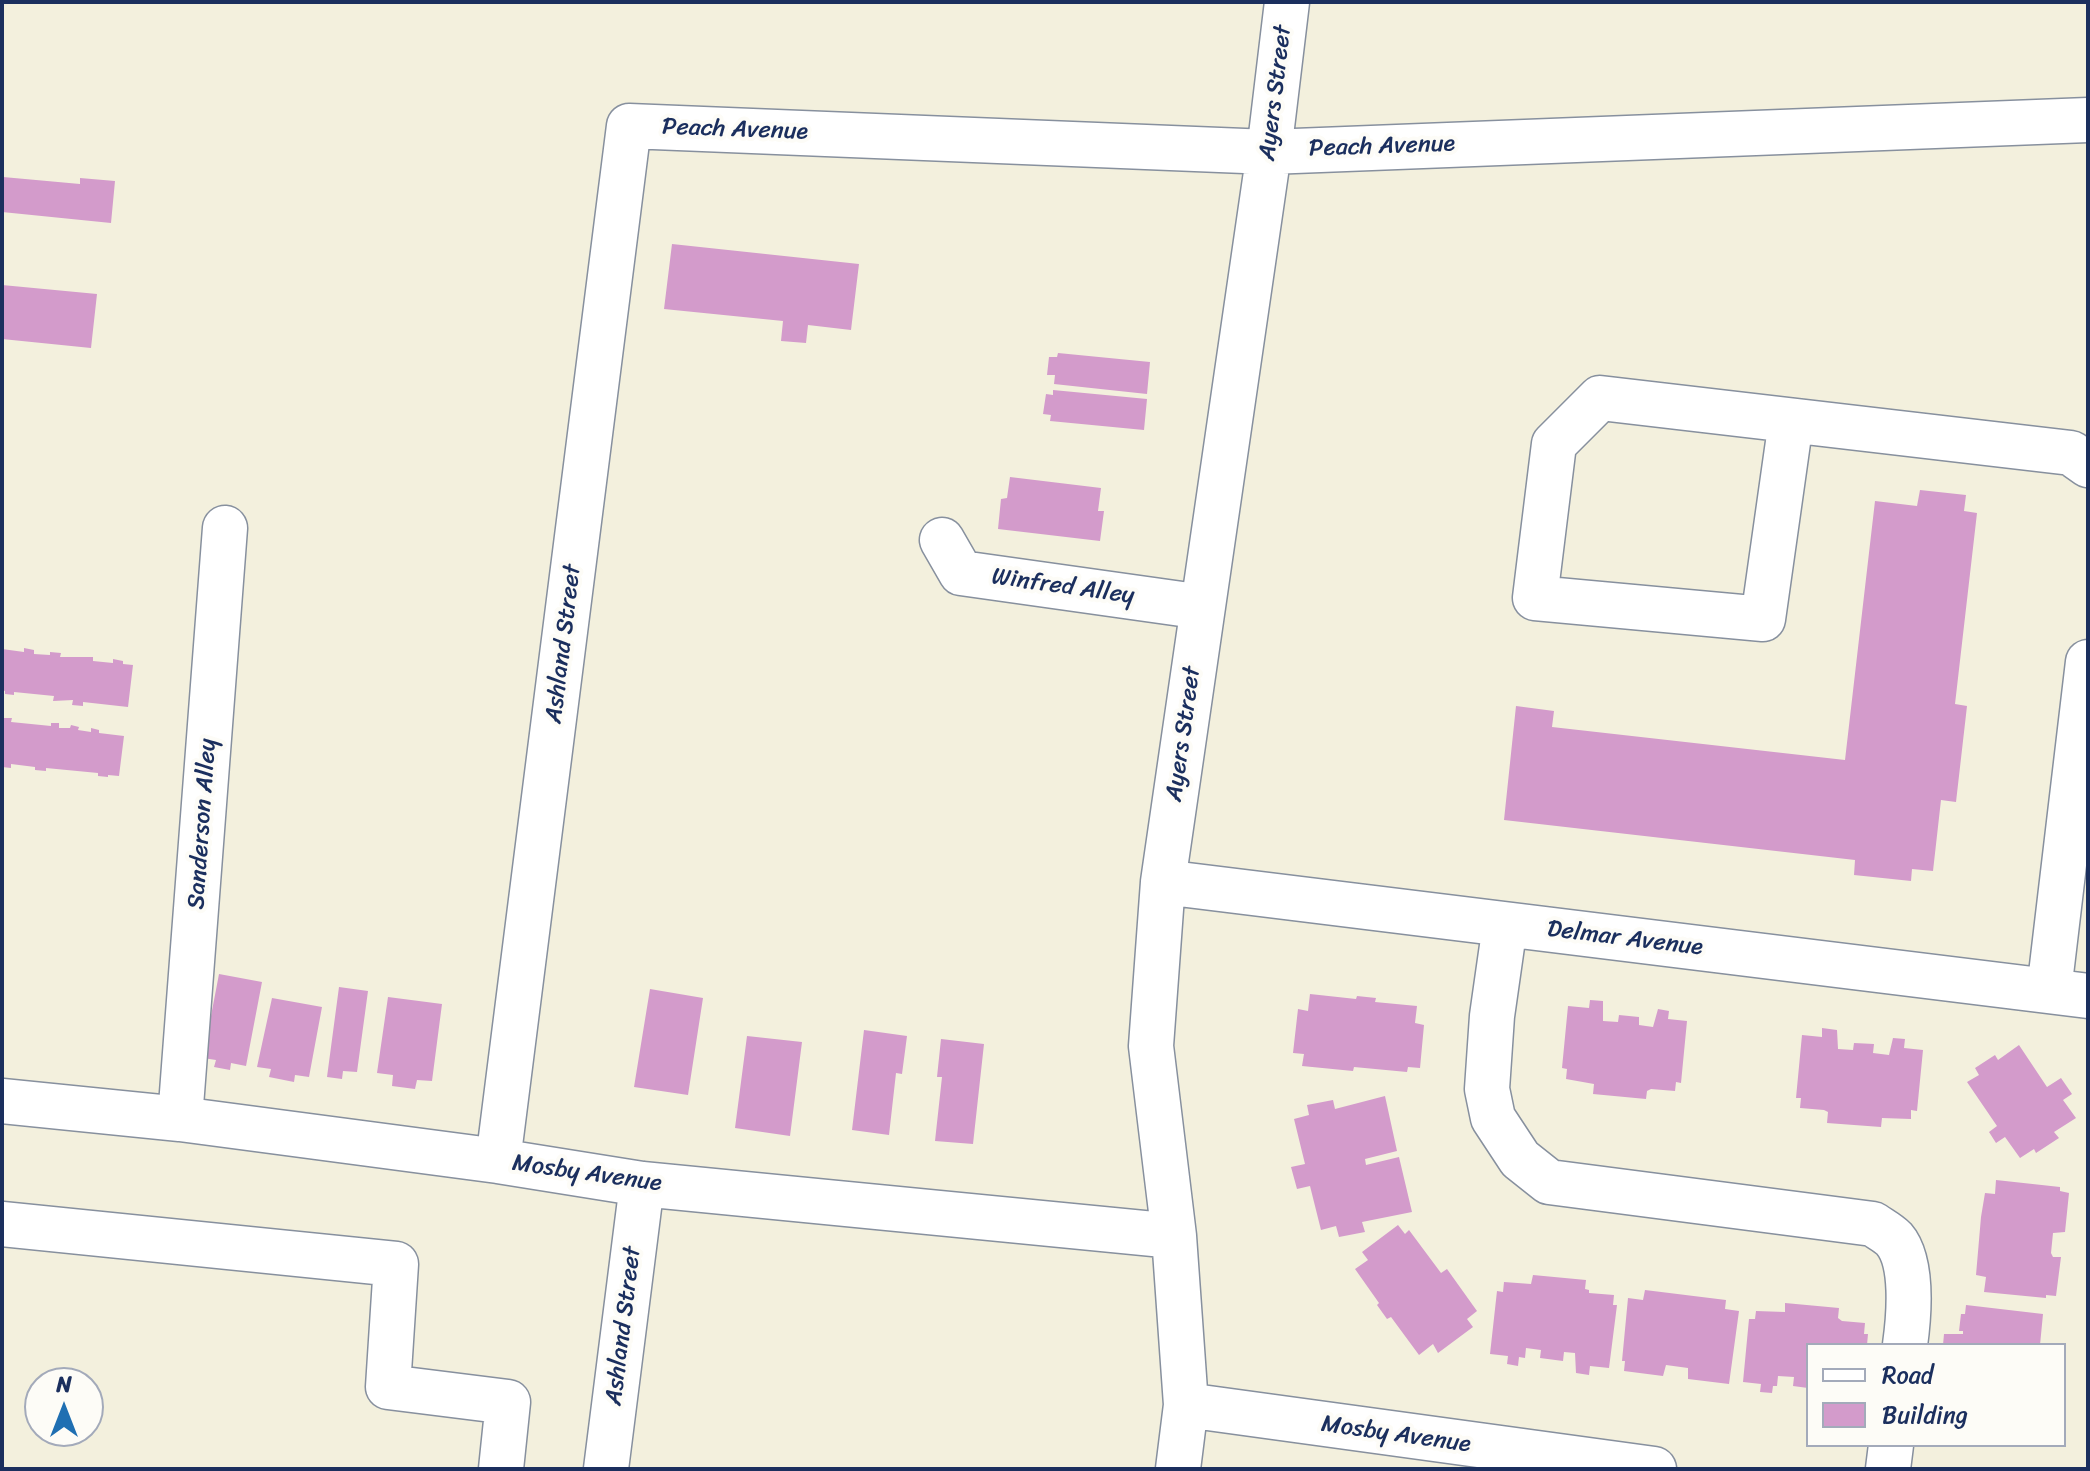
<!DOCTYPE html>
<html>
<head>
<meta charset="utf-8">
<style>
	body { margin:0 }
	#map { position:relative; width:2090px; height:1471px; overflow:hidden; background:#f3f0dd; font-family:Sriracha,sans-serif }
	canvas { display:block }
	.frame { position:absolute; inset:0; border:4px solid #1b2f5e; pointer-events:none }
	.legend { position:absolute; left:1806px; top:1343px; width:260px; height:104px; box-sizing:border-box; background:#fdfcf7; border:2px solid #a3aaba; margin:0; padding:10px 14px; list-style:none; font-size:24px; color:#1b2f5e }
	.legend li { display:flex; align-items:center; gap:16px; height:40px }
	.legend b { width:40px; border:2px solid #a3aaba }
	.north { position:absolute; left:24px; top:1367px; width:80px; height:80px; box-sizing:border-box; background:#fdfcf7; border:2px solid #a3aaba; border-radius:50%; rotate:0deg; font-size:22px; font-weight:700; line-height:32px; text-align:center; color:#1b2f5e }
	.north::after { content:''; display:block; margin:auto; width:28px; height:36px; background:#1f6fb2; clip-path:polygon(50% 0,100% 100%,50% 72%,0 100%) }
</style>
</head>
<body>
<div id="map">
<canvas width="2090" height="1471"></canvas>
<div class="frame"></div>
<ul class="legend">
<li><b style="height:10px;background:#fff"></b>Road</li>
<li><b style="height:22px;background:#d39bcb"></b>Building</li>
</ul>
<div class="north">N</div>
</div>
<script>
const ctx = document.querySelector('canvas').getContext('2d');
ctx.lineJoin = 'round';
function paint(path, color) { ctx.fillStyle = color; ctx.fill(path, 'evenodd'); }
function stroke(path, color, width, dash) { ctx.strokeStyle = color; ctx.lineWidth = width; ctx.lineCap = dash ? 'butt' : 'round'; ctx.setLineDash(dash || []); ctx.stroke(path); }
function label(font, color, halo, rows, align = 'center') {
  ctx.font = font + ' Sriracha,sans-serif'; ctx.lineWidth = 8; ctx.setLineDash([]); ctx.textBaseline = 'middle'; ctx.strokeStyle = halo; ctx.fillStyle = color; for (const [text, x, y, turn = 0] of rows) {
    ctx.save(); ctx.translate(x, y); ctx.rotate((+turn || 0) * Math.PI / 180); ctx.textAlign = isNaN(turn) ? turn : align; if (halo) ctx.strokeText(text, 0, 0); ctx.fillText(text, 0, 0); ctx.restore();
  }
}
paint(new Path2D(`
	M3 177 80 184V178L115 181 111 223 2 212Z
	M672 244 859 264 851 330 808 325 806 343 781 341 783 321 664 309Z
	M2 285 97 294 91 348 2 339Z
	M1058 353 1150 362 1147 394 1054 384 1055 375H1047L1049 357H1057Z
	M1053 390 1147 399 1144 430 1050 421 1051 415 1043 414 1046 394 1053 395Z
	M1010 477 1101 488 1098 511H1104L1100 541 998 529 1001 499 1007 498Z
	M1920 490 1966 495 1964 511 1977 513 1955 704 1967 706 1956 802 1941 800 1933 871 1912 869 1911 881 1854 875 1855 860 1504 820 1516 706 1554 711 1552 727 1845 760 1875 501 1917 506Z
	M24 648 34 650V654L50 655V652L61 653 60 657H93V661L113 663V659L123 661V664L133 665 128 707 83 702V706L72 705 73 700 53 701 54 696 14 692V695L5 694V691L2 690V649L24 652Z
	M3 718H12L11 722 51 726V723H59V728H70L71 725 79 727 78 730 91 732V728L99 730V733L124 736 119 776 108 775V777L98 776V773L46 768V771L35 770V767L11 764V768L2 767Z
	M219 974 262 982 246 1066 231 1063 230 1070 214 1067 216 1060 203 1058Z
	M339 987 368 991 357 1072 343 1071 342 1079 327 1077Z
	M650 989 703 998 688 1095 634 1087Z
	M1310 994 1356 999 1357 996 1376 998 1375 1002 1417 1006 1415 1023 1424 1025 1420 1068 1408 1067 1407 1072 1354 1067 1353 1071 1302 1066 1304 1054 1293 1053 1298 1009 1308 1011Z
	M388 997 442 1004 432 1081 417 1080 415 1089 392 1086 393 1075 377 1073Z
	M272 998 322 1007 309 1077 295 1075 294 1082 269 1077 271 1069 257 1067Z
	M1590 1000 1603 1001V1021L1618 1022 1619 1015 1639 1017V1025L1653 1027 1658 1009 1669 1011 1668 1019 1687 1021 1681 1083 1676 1082 1675 1091 1651 1089 1647 1091 1646 1099 1593 1094 1594 1084 1566 1079 1567 1069 1562 1068 1568 1006 1589 1008Z
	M1822 1028 1837 1030 1838 1049 1853 1050 1854 1043 1874 1044 1873 1053 1889 1055 1893 1038 1905 1039 1904 1048 1923 1050 1917 1111 1911 1110V1119L1882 1118 1881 1127 1827 1123 1828 1112 1824 1110 1800 1108 1801 1098H1796L1802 1035 1822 1037Z
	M864 1030 907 1036 902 1074 896 1073 889 1135 852 1130Z
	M747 1036 802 1042 790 1136 735 1128Z
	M941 1039 984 1044 973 1144 935 1141 942 1077H937Z
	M2019 1045 2047 1087 2061 1078 2072 1094 2063 1100 2076 1118 2054 1132 2059 1138 2036 1153 2034 1149 2020 1158 2005 1137 1996 1143 1989 1132 1997 1126 1967 1082 1979 1075 1975 1068 1995 1055 1998 1060Z
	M1385 1096 1397 1151 1365 1159 1366 1165 1399 1157 1412 1212 1362 1222 1365 1232 1339 1237 1336 1226 1321 1230 1310 1186 1297 1189 1291 1167 1305 1164 1294 1119 1309 1115 1307 1105 1333 1100 1335 1109Z
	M1996 1180 2060 1187V1191L2069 1193 2065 1232 2053 1233 2051 1253 2053 1257H2061L2056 1296 2046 1295V1298L1984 1292 1986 1277 1976 1275 1981 1217 1985 1193 1995 1194Z
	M1398 1225 1405 1234 1409 1230 1441 1273 1447 1269 1477 1311 1467 1319 1473 1327 1438 1353 1433 1344 1419 1355 1391 1317 1387 1319 1377 1305 1379 1303 1355 1269 1368 1260 1362 1252Z
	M1533 1275 1586 1280 1585 1289 1589 1290V1293L1614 1295 1613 1305H1617L1609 1368 1590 1366 1589 1375 1576 1373 1575 1353 1564 1352 1563 1361 1540 1358 1541 1350 1526 1348 1525 1358 1519 1357 1518 1366 1507 1364 1508 1356 1490 1354 1497 1291 1503 1292 1504 1282 1531 1284Z
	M1645 1290 1726 1300 1725 1309 1739 1311 1729 1384 1688 1379V1368L1666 1365 1663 1376 1624 1371 1625 1361H1622L1628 1298 1643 1300Z
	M1785 1303 1839 1308 1838 1318 1842 1321 1865 1323 1864 1334H1868L1867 1345H1808V1388L1793 1386 1794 1377 1778 1376 1777 1386H1773L1772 1393 1760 1392 1761 1384 1743 1382 1749 1319H1755L1756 1311 1785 1312Z
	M1966 1305 2043 1314 2040 1345H1943L1944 1334H1963V1331H1959L1961 1314H1965Z`), '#d39bcb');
const minor = new Path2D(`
	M1791 421 1763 619 1535 598 1554 444 1600 398 2071 453 2088 465
	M942 540 961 573 1203 607
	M1163 882 2088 996
	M1505 925 1492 1016 1487 1089 1493 1118 1520 1159 1549 1182 1873 1224C1880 1229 1888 1233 1894 1239 1914 1262 1909 1316 1905 1345
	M2049 991 2088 662
	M2 1101 180 1119 498 1161 642 1184 1174 1236
	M180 1119 225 528
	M498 1161 629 126 1269 152 2088 120
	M2 1224 396 1264 388 1387 508 1402 501 1469
	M1186 1405 1654 1469
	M606 1469 642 1184
	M1178 1469 1186 1405 1174 1236 1151 1046 1163 882 1269 152 1287 2
	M1888 1469 1891 1445`);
stroke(minor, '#87909e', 47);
stroke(minor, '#fff', 44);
label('24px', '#1b2f5e', '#fdfcf7', [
	["Ayers Street",1276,93,-83],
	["Peach Avenue",735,130,2],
	["Peach Avenue",1382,147,-2],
	["Winfred Alley",1063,587,8],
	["Ashland Street",564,644,-83],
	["Ayers Street",1184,734,-82],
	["Sanderson Alley",203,824,-86],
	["Delmar Avenue",1625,939,7],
	["Mosby Avenue",587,1174,8],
	["Ashland Street",624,1326,-83],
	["Mosby Avenue",1396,1435,8]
]);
</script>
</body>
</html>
